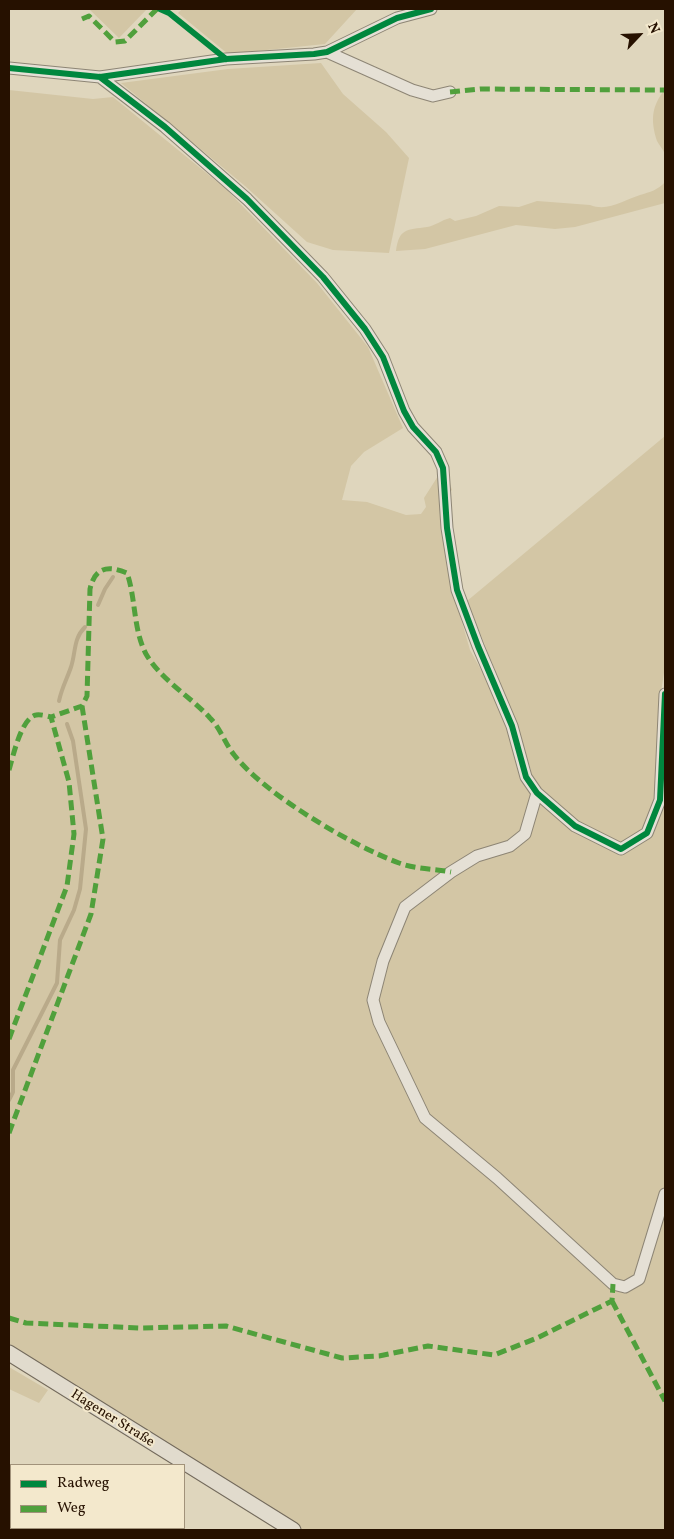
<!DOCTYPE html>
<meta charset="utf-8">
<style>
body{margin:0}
#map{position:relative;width:674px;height:1539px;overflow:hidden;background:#dfd6bd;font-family:Vollkorn,serif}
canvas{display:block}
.frame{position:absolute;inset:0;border:10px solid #261100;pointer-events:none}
.legend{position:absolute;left:10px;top:1464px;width:175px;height:65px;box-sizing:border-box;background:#f3e8cc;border:1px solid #a1927a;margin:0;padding:6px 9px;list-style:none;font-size:15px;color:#261100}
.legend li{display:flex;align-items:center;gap:10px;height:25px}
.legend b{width:25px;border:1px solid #a1927a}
.north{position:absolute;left:614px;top:10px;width:50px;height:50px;-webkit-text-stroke:4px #f3e8cc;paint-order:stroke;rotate:65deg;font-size:14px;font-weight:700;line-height:20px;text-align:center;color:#261100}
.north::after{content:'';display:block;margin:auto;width:18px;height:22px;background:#261100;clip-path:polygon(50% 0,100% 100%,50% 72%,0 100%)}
</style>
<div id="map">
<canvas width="674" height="1539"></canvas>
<div class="frame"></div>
<ul class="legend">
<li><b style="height:6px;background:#00873e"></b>Radweg</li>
<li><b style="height:6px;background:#50a03c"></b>Weg</li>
</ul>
<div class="north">N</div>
</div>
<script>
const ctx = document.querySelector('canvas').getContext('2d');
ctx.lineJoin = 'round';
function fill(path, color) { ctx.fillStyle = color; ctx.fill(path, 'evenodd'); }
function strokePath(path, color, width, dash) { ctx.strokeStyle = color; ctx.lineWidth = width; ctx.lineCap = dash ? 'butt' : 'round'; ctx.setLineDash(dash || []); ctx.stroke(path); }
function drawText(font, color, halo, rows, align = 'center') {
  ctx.font = font + ' Vollkorn,serif'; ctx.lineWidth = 4; ctx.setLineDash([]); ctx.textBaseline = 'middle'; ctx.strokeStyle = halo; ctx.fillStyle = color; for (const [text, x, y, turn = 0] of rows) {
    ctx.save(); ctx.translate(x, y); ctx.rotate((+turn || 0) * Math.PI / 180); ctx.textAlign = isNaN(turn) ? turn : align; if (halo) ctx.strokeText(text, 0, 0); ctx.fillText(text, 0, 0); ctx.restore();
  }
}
fill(new Path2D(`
 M89,9H147L119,38Z
 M182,9H357L325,44L228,54L178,13Z
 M321,63L343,94L386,132L409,158L389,253L333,250L307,242L245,186L121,83L228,69Z
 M665,89V154C663,149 659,145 657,141C650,119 652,106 665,89Z
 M9,90L93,99L113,97L226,189L317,283L368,347L403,428L364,452L351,466L342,500L367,502L406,515L421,514L426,507L424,498L438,476L449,481L452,490L441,503L449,577L470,650L490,686L528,773L531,770L506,697L467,601L665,436V666L660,699L656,798L648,834L661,800L665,727V1530H293L9,1353Z
 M665,182V203L575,227L555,229L516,225L425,249L396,251C399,228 407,230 427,227C434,226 442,220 450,218L455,221L476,216L499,206L519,207L537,201L590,205C608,212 624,200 640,195C650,192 658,190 665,182Z
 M9,1367L48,1390L39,1403L9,1389Z`), '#d3c6a5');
strokePath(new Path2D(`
 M98,605L105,589L113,577
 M59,701C62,687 67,679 71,667C76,652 73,639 85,627
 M9,1100L13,1092V1070L57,983L60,940L74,910L80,889L86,829L73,741L67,724`), '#b9aa8a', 4);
const minor = new Path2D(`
 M327,52L412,90L433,96L450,92
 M9,68L100,77L226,59L314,54L327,52L397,18L431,9
 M100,77L165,127L247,199L323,277L365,329L383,357L404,411L413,427L436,452L443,468L447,528L457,590L478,646L512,726L526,777L537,793L575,826L621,849L647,833L660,800L665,694
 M537,793L525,834L510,846L477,856L451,872L405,907L383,961L373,1000L379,1022L425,1118L497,1178L613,1284L625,1287L639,1279L665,1194
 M9,1520L11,1521
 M51,1528L65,1530`);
const major = new Path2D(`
 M9,1353L293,1530`);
strokePath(minor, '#8d8575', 13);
strokePath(major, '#736a5c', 17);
strokePath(minor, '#e5e0d5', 11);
strokePath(major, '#e1dbcd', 15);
strokePath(new Path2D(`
 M82,19L89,16L115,42L125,41L157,9
 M450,92L480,89L665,90
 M9,770C13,757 21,718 36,715C40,714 47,716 51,717
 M9,1039L67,886L74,834L69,782L51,717L82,706L87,696L90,589C95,567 108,565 127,573C136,599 133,629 146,654C161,680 190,696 210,718C221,729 225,744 235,756C266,795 351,845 399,863C415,869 435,869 451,872
 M9,1133L91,914L103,839L82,706
 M612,1301L665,1401
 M9,1318L26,1323L140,1328L226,1326L342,1358L379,1356L428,1346L494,1355L537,1338L612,1301L613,1284`), '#50a03c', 5, [10, 5]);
strokePath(new Path2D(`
 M160,9L169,13L226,59
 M9,68L100,77L226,59L314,54L327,52L397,18L431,9
 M100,77L165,127L247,199L323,277L365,329L383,357L404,411L413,427L436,452L443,468L447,528L457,590L478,646L512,726L526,777L537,793L575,826L621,849L647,833L660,800L665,694`), '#00873e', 6);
drawText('14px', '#261100', '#f3e8cc', [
 ["Hagener Straße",112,1419,32]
]);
</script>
